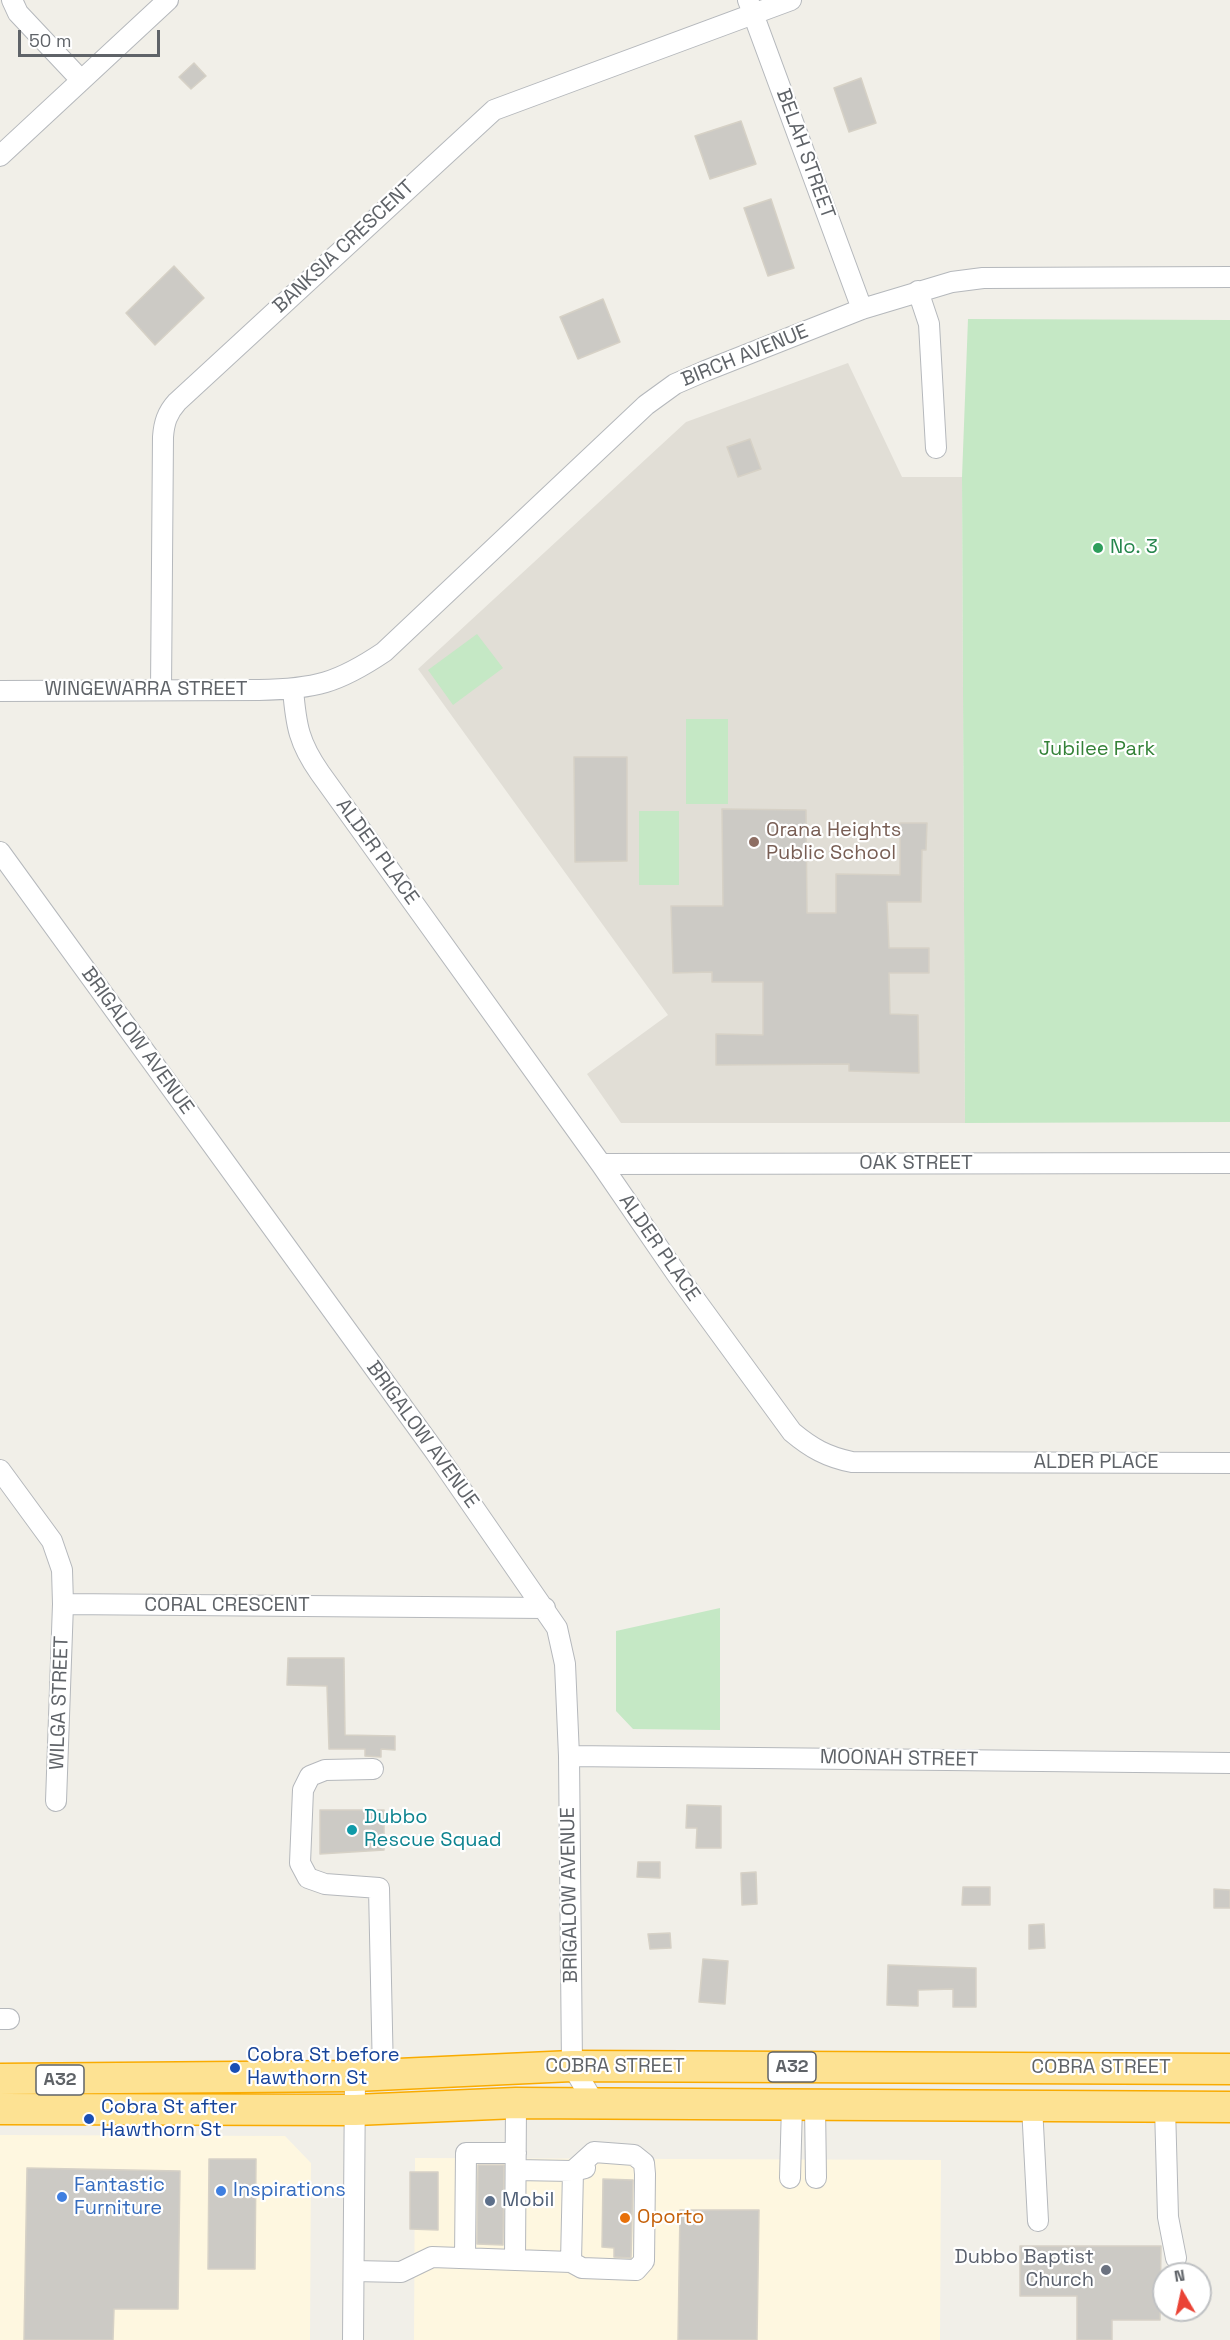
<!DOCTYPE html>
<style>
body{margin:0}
#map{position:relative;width:1230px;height:2340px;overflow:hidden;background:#f1efe8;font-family:"Space Grotesk",sans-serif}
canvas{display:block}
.north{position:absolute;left:1152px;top:2262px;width:60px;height:60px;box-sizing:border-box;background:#fff;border:2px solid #bfc1c3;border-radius:50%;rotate:351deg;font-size:16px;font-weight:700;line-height:24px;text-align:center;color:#5f6368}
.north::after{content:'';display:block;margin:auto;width:21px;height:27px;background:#ea4335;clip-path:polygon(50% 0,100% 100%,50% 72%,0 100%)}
.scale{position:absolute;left:18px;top:30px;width:142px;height:27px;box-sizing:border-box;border:3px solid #5f6368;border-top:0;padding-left:8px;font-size:18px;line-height:21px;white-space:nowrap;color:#5f6368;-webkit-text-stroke:4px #fff;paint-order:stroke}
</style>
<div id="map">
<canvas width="1230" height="2340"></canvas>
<div class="north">N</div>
<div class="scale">50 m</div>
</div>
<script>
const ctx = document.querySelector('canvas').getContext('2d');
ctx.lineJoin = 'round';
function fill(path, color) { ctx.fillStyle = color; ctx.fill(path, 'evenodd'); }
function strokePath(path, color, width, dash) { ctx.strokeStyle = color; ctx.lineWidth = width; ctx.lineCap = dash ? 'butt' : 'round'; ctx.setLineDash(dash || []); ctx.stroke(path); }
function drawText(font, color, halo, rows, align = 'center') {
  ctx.font = font + ' "Space Grotesk",sans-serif'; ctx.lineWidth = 4.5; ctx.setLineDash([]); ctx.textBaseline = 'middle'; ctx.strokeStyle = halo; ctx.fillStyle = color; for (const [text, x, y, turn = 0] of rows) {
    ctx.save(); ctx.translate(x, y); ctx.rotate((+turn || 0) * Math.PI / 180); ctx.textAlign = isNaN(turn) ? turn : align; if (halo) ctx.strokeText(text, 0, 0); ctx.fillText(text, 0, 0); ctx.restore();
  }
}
fill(new Path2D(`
 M0,2135L285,2136L311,2163L310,2340H0Z
 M415,2158L941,2160L940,2340H414Z`), '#fef7e0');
fill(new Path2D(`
 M848,363L902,477H962L965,1123H621L587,1074L668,1015L418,669L686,422Z`), '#e1ded6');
fill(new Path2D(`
 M968,319L1230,320V1122L965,1123L962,477Z
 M477,634L503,668L453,705L428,670Z
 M686,719H728V804H686Z
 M639,811H679V885H639Z
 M720,1608V1730L633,1729L616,1711V1631Z`), '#c5e8c5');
const building = new Path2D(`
 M194,63L206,76L191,89L179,77Z
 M861,78L876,123L849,132L834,88Z
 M741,121L756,164L710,179L695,136Z
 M771,199L794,268L768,276L744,208Z
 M174,266L204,298L155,345L126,313Z
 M603,299L620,342L578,359L560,317Z
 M750,439L761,469L738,477L727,447Z
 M574,757H627V861L575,862Z
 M722,809L806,810L807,913H836V874L900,875V823H927L926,850H922L921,902H887L889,948H929V973H889L890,1014L918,1015L919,1073L849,1071V1064L716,1065V1034L763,1035V982H712V972L673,973L671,906H723Z
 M288,1658H344L345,1735L395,1736V1750L381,1749V1757L365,1756V1749H329L327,1686L287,1685Z
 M687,1805L721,1806V1848H696L697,1828H686Z
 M320,1810H384V1850L320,1854Z
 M638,1862H660V1878L637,1877Z
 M756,1872L757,1904L742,1905L741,1873Z
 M963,1887H990V1905H962Z
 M1214,1889L1230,1890V1908H1214Z
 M1044,1924L1045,1948L1029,1949V1925Z
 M670,1933L671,1948L650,1949L648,1934Z
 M703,1959L728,1961L725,2004L699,2002Z
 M888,1965L976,1968V2007H953V1989L918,1990V2006L887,2005Z
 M209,2159H256L255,2269H208Z
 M478,2165H504L503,2245L477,2244Z
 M27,2168L180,2171L178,2309H114L113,2340H24Z
 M410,2172H438V2230L410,2229Z
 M603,2179L633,2180L631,2258L614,2257V2248L602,2247Z
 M680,2210H759L757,2340H678Z
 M1020,2246H1161L1160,2320H1112V2340H1077V2296H1020Z`);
fill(building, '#cccac5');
strokePath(building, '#d6d1c6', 1.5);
const minor = new Path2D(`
 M12,0L18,13L81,80
 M748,0L862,309
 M0,156L168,0
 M918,291L929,324L936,448
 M293,689C296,726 299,743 320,773L601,1164L678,1276L792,1432C811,1448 827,1457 852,1462L1230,1463
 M161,690L163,437C164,423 167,413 177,402L494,110L791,0
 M0,691L259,690C315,689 338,683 384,652L646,405L675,384L705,371L862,309L952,282L983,278L1230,277
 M0,852L436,1453L557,1628L565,1664L569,1756L572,2066L595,2104
 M601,1164L1230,1163
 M0,1470L52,1541L62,1570L63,1604L545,1608
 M569,1756L1230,1763
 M373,1769L325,1770L310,1776L303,1790L300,1863L308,1878L325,1884L379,1888L383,2075
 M56,1801L63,1604
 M0,2019H9
 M815,2105L816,2178
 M1032,2106L1038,2221
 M1165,2107L1168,2217L1176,2258
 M516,2170L573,2171L585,2168
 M790,2178L792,2105
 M465,2258L466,2153H516
 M515,2260L516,2103
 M354,2271L401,2272L432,2257L571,2262L582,2268L636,2270L644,2261L645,2174L644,2163L634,2155L594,2152L573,2171L571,2262
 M353,2340L355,2076`);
const highway = new Path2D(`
 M0,2079L355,2076L572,2066L1230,2069
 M0,2109L355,2110L516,2103L1230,2107`);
strokePath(minor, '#b5b8bc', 22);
strokePath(highway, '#f9ab00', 33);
strokePath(minor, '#fff', 20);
strokePath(highway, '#fde293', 30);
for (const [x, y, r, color] of [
 [1098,548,6,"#2e9e5b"],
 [754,842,6,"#8d6e63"],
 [352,1830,6,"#0f9aa8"],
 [235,2068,6,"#1a4fb4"],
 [89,2119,6,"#1a4fb4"],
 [221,2191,6,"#3f7fe0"],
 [62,2197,6,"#3f7fe0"],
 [490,2201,6,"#5c6f8a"],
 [625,2218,6,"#e8710a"],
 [1106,2270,6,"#6b7280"]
]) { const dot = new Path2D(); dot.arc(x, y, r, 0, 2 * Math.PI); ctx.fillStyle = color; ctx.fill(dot); strokePath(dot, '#fff', 2); }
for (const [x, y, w] of [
 [792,2067,48],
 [60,2080,48]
]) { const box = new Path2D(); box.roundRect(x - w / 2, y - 15, w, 30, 4.5); ctx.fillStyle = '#fff'; ctx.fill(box); strokePath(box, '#5f6368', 1.5); }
drawText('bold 18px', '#5f6368', null, [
 ["A32",792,2067],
 ["A32",60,2080]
]);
drawText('20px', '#5f6368', '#fff', [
 ["BELAH STREET",805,154,70],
 ["BANKSIA CRESCENT",344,247,-43],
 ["BIRCH AVENUE",745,356,-22],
 ["WINGEWARRA STREET",146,690],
 ["ALDER PLACE",377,852,54],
 ["BRIGALOW AVENUE",137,1041,54],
 ["OAK STREET",916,1164],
 ["ALDER PLACE",659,1248,55],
 ["BRIGALOW AVENUE",422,1435,54],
 ["ALDER PLACE",1096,1463],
 ["CORAL CRESCENT",227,1606],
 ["WILGA STREET",60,1703,-88],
 ["MOONAH STREET",899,1759,1],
 ["BRIGALOW AVENUE",570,1895,-91],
 ["COBRA STREET",615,2067],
 ["COBRA STREET",1101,2068]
]);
drawText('20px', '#27864d', '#fff', [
 ["No. 3",1110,548]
], 'left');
drawText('20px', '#348238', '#fff', [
 ["Jubilee Park",1097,750]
]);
drawText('20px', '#785e54', '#fff', [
 ["Orana Heights",766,831],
 ["Public School",766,854]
], 'left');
drawText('20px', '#0d838f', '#fff', [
 ["Dubbo",364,1818],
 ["Rescue Squad",364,1841]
], 'left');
drawText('20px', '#164399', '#fff', [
 ["Cobra St before",247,2056],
 ["Hawthorn St",247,2079],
 ["Cobra St after",101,2108],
 ["Hawthorn St",101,2131]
], 'left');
drawText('20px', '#366cbe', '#fff', [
 ["Fantastic",74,2186],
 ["Furniture",74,2209],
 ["Inspirations",233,2191]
], 'left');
drawText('20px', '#4e5e75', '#fff', [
 ["Mobil",502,2201]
], 'left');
drawText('20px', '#c56008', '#fff', [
 ["Oporto",637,2218]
], 'left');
drawText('20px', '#5b616d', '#fff', [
 ["Dubbo Baptist",1094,2258],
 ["Church",1094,2281]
], 'right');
</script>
